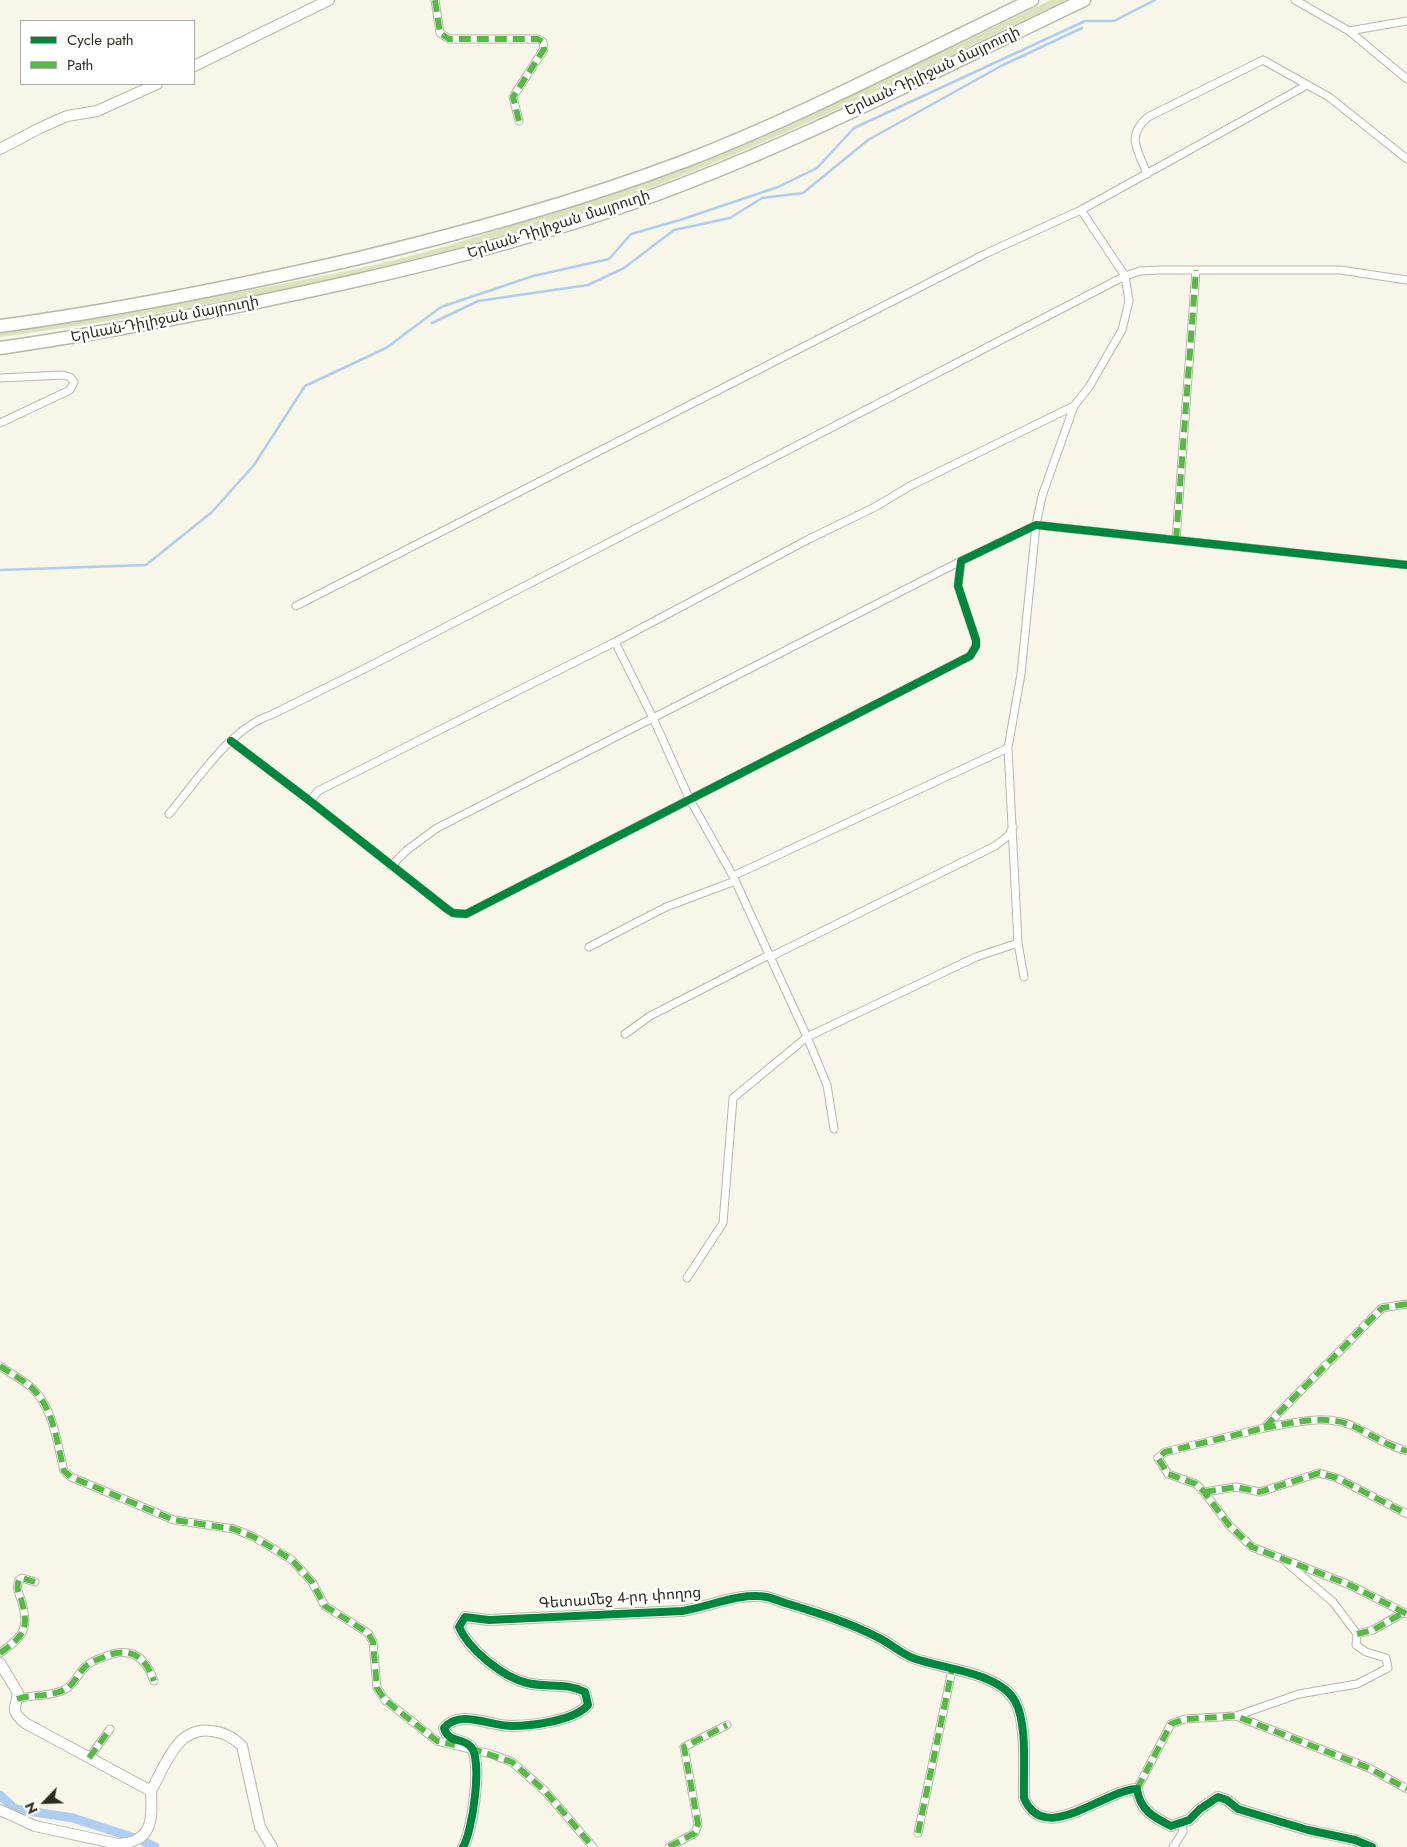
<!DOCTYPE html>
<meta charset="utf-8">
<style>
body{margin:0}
#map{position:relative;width:1407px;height:1847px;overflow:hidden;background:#f8f5e9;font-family:Jost,sans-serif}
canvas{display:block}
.legend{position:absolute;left:20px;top:20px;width:175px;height:65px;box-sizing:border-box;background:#fff;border:1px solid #acaba5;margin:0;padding:6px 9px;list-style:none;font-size:15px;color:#2f2c1e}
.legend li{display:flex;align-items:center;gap:10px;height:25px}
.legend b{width:25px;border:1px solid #acaba5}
.north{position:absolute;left:20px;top:1777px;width:50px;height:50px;-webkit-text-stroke:4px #fff;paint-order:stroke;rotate:246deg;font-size:14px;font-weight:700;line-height:20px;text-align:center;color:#2f2c1e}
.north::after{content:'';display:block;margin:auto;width:18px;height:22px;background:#2f2c1e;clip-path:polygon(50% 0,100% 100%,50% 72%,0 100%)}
</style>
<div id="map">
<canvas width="1407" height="1847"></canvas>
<ul class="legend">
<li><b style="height:6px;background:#00873e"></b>Cycle path</li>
<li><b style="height:6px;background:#58b947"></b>Path</li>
</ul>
<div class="north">N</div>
</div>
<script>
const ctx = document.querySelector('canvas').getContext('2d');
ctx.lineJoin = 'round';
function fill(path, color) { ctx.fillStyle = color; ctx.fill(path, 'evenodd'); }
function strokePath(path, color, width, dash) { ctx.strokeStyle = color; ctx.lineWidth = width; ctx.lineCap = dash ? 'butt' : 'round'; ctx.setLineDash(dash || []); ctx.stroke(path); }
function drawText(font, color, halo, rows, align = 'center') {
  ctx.font = font + ' Jost,"Noto Sans Armenian",sans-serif'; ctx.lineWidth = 5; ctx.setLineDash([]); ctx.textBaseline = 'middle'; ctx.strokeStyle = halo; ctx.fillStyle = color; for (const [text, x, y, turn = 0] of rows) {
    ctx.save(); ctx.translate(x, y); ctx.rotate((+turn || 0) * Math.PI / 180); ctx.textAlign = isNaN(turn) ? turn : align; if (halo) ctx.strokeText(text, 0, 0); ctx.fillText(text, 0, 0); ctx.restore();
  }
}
fill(new Path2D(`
 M1051,0H1066C919,71 771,145 617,200C417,270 209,308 0,337V331C125,310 251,293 374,265C444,249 513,225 581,203L896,73Z`), '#dbe3bc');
strokePath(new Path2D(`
 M432,323L478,301L588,285L624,268L674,230L730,218L762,198L803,193L868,140L1001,66L1082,28
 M0,570L146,565L212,512L254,465L305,386L386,348L441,307L533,276L609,259L631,234L680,220L778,187L817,168L854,128L1085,21H1114L1155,0`), '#afcdf0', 2.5);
strokePath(new Path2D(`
 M0,1795L15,1809L73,1818L141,1840L155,1847`), '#afcdf0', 9);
const street = new Path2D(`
 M435,0L440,33L449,39H538L543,42L544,49L513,97L519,121
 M1295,0L1349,31L1407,79
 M1349,31L1407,21
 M1147,174C1138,149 1125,137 1148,117L1263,60L1329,97L1407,159
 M0,378L63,375L70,377L74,382L70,390L0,423
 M1176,540L1196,270
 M296,606L987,253L1081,210L1307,85
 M615,642L653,718L689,798L733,876L807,1037L827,1085L834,1129
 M231,741L310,801L447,909L453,913L466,914L970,656L976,646V640L958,586L961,561L1036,525L1407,565
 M310,801L318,791L615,642L809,539L875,507L910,486L1074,406
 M169,814C197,781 230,728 271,715L368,667L1125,276L1140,271L1159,270H1340L1407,280
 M391,866L407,850L437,828L961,561
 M733,876L1008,748
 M589,947L666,907L735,881
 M770,957L995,846L1008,836L1013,827
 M1024,977L1018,943L1008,748L1021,674L1036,525L1042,496L1074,406L1089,387L1122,330L1129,301L1125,276L1081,210
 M625,1034L650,1016L769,955
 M687,1278L723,1223L733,1098L807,1037L976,957L1018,943
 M1407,1304L1382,1308L1264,1428L1165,1452L1158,1458L1168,1474L1196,1484L1204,1492L1229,1525L1252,1547L1350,1585L1407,1614
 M0,1366C10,1373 23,1380 32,1388C54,1409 57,1443 64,1471L71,1477L174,1520L234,1529L254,1537L292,1560L312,1582L325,1606L368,1633L373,1642L377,1688L385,1700L437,1741L491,1754L512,1762L545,1791L593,1847
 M1264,1428C1293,1423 1327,1413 1355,1427C1374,1436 1385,1445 1407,1451
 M1204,1492L1236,1487L1260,1492L1319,1473L1337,1478L1407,1514
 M1357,1634L1373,1630L1403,1613
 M0,1653C24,1636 30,1629 21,1599C18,1592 16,1587 19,1580L22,1578L35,1582
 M17,1699C33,1694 52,1697 66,1689C75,1683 79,1672 86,1666C91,1662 98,1659 104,1657C129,1646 145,1655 154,1681
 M1236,1716L1299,1694L1357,1684L1388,1668L1386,1658L1366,1652L1356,1645L1357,1634L1333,1602L1287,1563
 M89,1758L110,1729
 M1137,1789L1171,1724L1185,1719L1236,1716L1369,1768L1407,1789
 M918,1833L952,1670
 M669,1847L695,1833L698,1824L684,1747L727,1725
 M1173,1847L1183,1832L1182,1822`);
const secondary = new Path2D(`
 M194,66L329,0
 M0,149L40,128L67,116L97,111L157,84
 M0,1663L18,1693C16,1710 9,1709 25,1723L151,1791
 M151,1791C165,1766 177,1726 211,1731C224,1732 233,1737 242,1746L260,1827L272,1847
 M0,1810L35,1826L118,1844C154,1842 152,1818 151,1791
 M463,1847C472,1833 483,1761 471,1747C462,1737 449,1744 444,1728C460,1709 490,1726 511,1726C531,1726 574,1721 588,1705L585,1692C566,1682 547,1688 527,1683C503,1677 469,1650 459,1627L465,1617L489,1620L682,1611C709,1607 739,1592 767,1597C775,1599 784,1603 792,1605C821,1614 850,1623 877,1637C890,1643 900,1653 913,1658C942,1669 999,1672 1015,1701C1028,1724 1023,1772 1024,1798C1044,1847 1105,1789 1137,1789C1140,1810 1153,1817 1171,1826L1189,1820L1200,1809L1218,1797L1227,1800L1238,1809L1308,1830L1355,1840L1372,1847`);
const highway = new Path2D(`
 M0,326C120,310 237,286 355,259C466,232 577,202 685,161C804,115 917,55 1032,0
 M0,348C118,331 234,308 350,282C448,260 544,235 638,201C792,146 937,70 1084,0`);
strokePath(street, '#b9b6aa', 9);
strokePath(secondary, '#b9b6aa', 12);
strokePath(highway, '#b9b6aa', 15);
strokePath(street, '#fefefc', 7);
strokePath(secondary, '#fefefc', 10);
strokePath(highway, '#fefefc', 12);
strokePath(new Path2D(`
 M435,0L440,33L449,39H538L543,42L544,49L513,97L519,121
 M1176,540L1196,270
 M1407,1304L1382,1308L1264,1428L1165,1452L1158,1458L1168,1474L1196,1484L1204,1492L1229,1525L1252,1547L1350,1585L1407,1614
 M0,1366C10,1373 23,1380 32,1388C54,1409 57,1443 64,1471L71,1477L174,1520L234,1529L254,1537L292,1560L312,1582L325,1606L368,1633L373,1642L377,1688L385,1700L437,1741L455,1745
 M1264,1428C1293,1423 1327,1413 1355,1427C1374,1436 1385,1445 1407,1451
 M1204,1492L1236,1487L1260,1492L1319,1473L1337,1478L1407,1514
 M1357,1634L1373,1630L1403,1613
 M0,1653C24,1636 30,1629 21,1599C18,1592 16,1587 19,1580L22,1578L35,1582
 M17,1699C33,1694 52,1697 66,1689C75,1683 79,1672 86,1666C91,1662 98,1659 104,1657C129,1646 145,1655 154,1681
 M470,1748L512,1762L545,1791L593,1847
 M89,1758L110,1729
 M1137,1789L1171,1724L1185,1719L1236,1716L1369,1768L1407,1789
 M918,1833L952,1670
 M669,1847L695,1833L698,1824L684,1747L727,1725`), '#58b947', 6, [12, 6]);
strokePath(new Path2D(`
 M231,741L310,801L447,909L453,913L466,914L970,656L976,646V640L958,586L961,561L1036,525L1407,565
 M463,1847C472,1833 483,1761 471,1747C462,1737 449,1744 444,1728C460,1709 490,1726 511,1726C531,1726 574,1721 588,1705L585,1692C566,1682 547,1688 527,1683C503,1677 469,1650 459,1627L465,1617L489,1620L682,1611C709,1607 739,1592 767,1597C775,1599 784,1603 792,1605C821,1614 850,1623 877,1637C890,1643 900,1653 913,1658C942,1669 999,1672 1015,1701C1028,1724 1023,1772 1024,1798C1044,1847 1105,1789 1137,1789C1140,1810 1153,1817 1171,1826L1189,1820L1200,1809L1218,1797L1227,1800L1238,1809L1308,1830L1355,1840L1372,1847`), '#00873e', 8);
drawText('15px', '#2f2c1e', '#fff', [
 ["Երևան-Դիլիջան մայրուղի",933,72,-25],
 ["Երևան-Դիլիջան մայրուղի",559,225,-18],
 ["Երևան-Դիլիջան մայրուղի",165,320,-11],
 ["Գետամեջ 4-րդ փողոց",620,1599,-4]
]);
</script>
